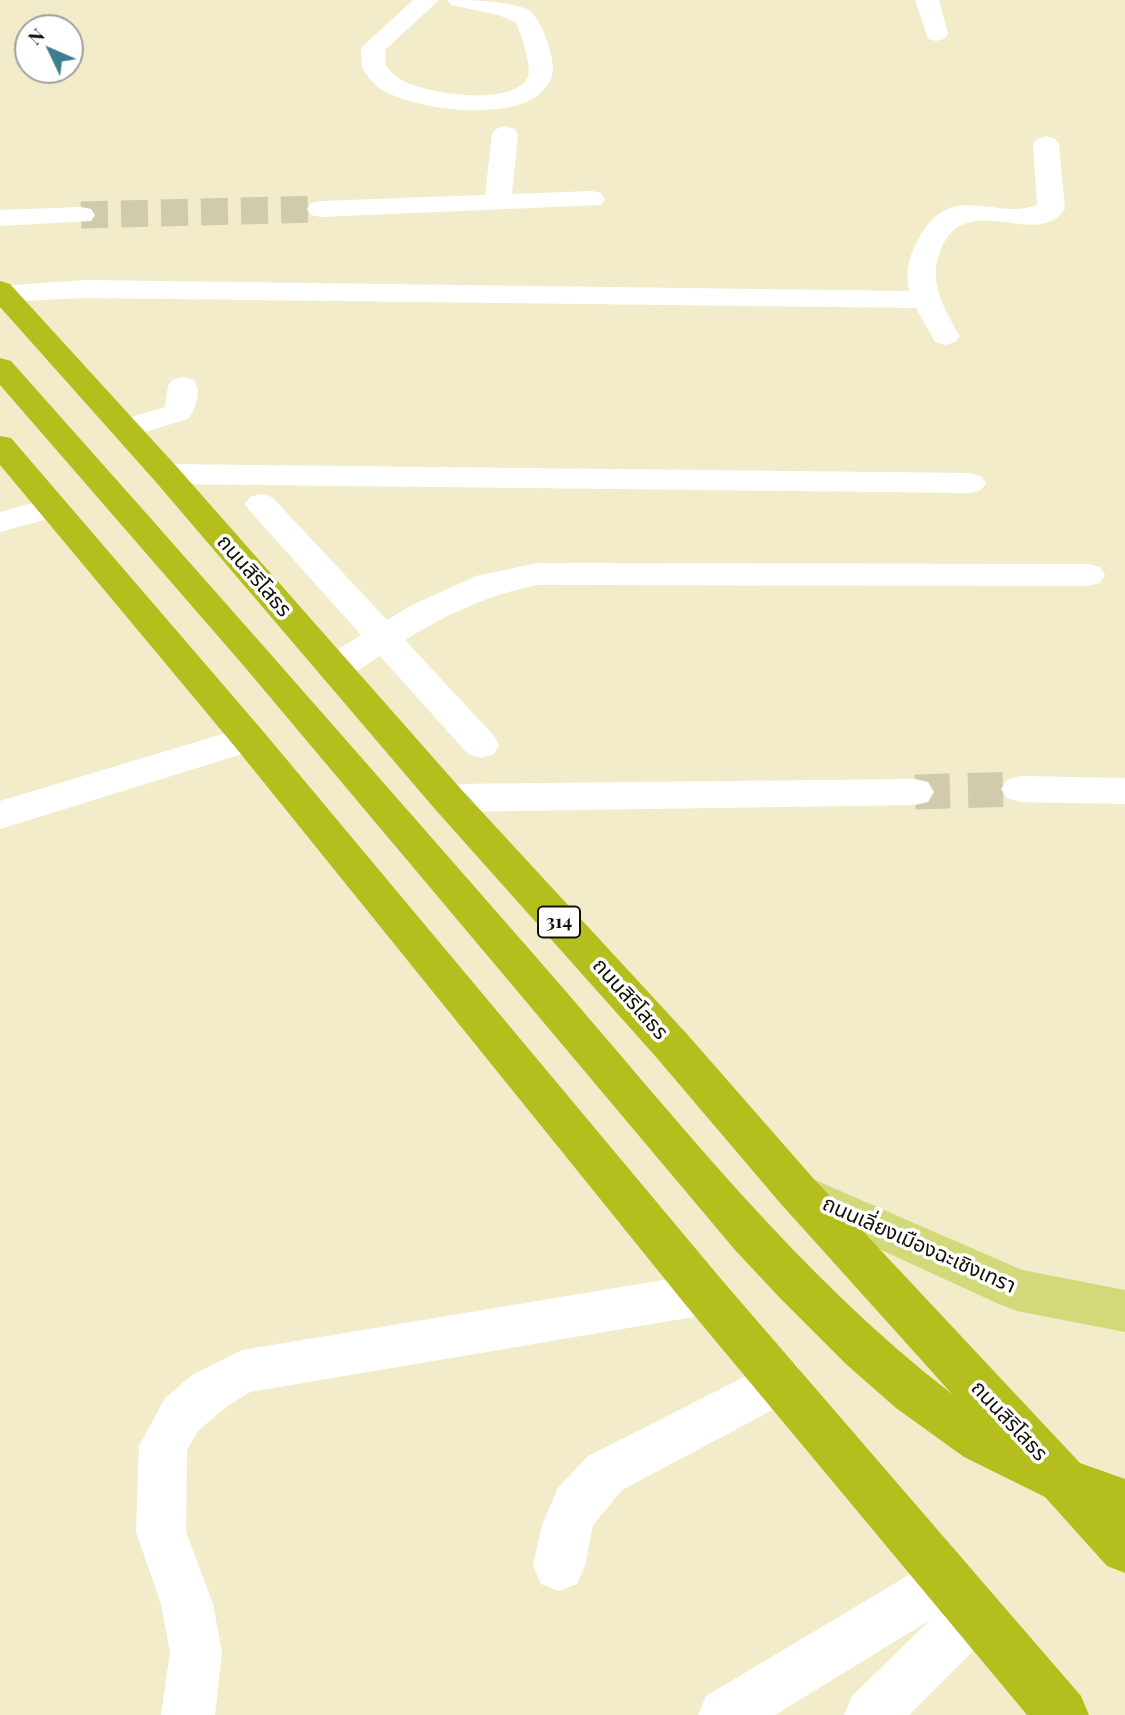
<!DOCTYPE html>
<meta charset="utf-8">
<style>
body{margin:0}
#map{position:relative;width:1125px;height:1715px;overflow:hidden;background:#f2eccb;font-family:"Playfair Display",serif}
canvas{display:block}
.north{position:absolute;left:14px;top:14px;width:70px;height:70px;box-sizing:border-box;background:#fff;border:2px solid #a1a09c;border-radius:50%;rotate:314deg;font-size:19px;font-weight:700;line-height:28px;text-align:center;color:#141207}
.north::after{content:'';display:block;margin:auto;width:24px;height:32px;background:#3b7e8e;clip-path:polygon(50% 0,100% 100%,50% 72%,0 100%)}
</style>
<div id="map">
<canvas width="1125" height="1715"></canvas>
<div class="north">N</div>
</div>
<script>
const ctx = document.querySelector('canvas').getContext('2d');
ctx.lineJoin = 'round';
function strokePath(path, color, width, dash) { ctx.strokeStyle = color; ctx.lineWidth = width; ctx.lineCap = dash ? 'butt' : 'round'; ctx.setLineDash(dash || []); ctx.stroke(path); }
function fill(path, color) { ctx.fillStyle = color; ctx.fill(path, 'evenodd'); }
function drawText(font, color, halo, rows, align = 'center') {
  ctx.font = font + ' "Playfair Display","Noto Sans Thai",serif'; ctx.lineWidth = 7; ctx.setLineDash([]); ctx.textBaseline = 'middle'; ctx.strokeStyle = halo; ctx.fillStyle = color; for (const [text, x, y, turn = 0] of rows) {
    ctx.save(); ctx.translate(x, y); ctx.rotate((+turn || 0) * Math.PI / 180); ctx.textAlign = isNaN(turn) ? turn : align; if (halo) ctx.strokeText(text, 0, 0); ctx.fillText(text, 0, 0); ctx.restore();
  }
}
strokePath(new Path2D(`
 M81,215L321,209`), '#d1cbae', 27, [27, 13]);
strokePath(new Path2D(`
 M915,792L1020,789`), '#d1cbae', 35, [35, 18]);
fill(new Path2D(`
 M413,0H439L385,50L386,66C391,72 396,77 403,81C427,93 512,108 528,77C532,67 521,33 516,23L499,15L451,5L447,0C474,0 502,0 527,9C541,16 557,61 552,76C550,84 542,92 536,97C501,120 419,110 384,91C375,86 367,76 362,68L361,48Z
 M915,0H939L948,34L944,39L936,41L928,39Z
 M505,126L514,129L518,134L512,194L592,191L601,193L605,199L601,205L321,217L311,215L307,209L311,203L321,201L485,195L492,134L496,129Z
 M1046,136L1055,139L1059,144L1065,209C1036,251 967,188 941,249C927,281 944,309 960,336L955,342L945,345L935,342L916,308L85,298L0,302V286L85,280L909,291C905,271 909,256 919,238C951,179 995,221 1037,205L1033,144L1037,139Z
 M81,207L91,209L95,215L91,221L0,226V210Z
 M183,377L194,380C202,392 196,408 188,419L125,438L114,436L110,429L114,422L165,407L168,386L172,380Z
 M166,464L970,473L981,476L986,483L981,490L970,493L166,484L155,481L150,474L155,467Z
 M261,494L272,497L387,620L412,605L476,576L538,563L1088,564L1100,567L1105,575L1100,583L1088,586L538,585C487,595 449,613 405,640L494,736L499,745L494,754L481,758L468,754L380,656C361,668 344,683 322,676L316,668L322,660L361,635L250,511L245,504L250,497Z
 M51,498L62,501L67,508L62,515L0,532V512Z
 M249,726L262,730L267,739L262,748L0,829V801Z
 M1020,776L1125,778V804L1020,802L1007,798L1001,789L1007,780Z
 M915,779L928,782L934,792L928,802L915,805L447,812L434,808L428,798L434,788L447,784Z
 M705,1273L721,1279L728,1294L721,1309L705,1315L250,1392L226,1407L199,1430L187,1450L186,1532L213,1604L222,1652L215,1715H161L170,1652L161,1604L136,1532L139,1446L165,1398L192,1375L242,1350Z
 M780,1359L797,1365L804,1381L797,1397L622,1490L593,1525L585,1566L577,1584L559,1591L541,1584L533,1566L542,1525L558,1488L588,1456Z
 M947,1556L965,1563L973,1581L969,1590L974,1588L992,1596L1000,1614L992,1632L909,1715H844L852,1696L930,1620L775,1715H698L706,1696L929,1563Z`), '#fff');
fill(new Path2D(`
 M799,1173L1022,1270L1125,1290V1332L1017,1311L1001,1305L783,1205L777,1192L783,1179Z`), '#d2d978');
fill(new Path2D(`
 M0,281L10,284L177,467L460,788L686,1033L813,1178L1080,1463L1125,1479V1573L1107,1566L1045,1497L964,1457L896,1408L847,1365L779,1297L735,1250L243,665L0,385V358L11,361C192,564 371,768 550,973C677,1119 798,1275 952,1394L781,1204L656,1057L434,808L155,481L0,307Z
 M0,436L11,438L262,730L721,1279L1081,1696L1089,1715H1027L689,1309L236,748L0,465Z`), '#b4bf1e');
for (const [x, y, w] of [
 [559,922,42]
]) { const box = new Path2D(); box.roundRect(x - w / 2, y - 15.5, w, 31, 5); ctx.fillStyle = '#fff'; ctx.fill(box); strokePath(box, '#141207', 2); }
drawText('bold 19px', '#141207', null, [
 ["314",559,922]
]);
drawText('21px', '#141207', '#fff', [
 ["ถนนสิริโสธร",254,576,49],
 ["ถนนสิริโสธร",630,999,48],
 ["ถนนเลี่ยงเมืองฉะเชิงเทรา",919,1245,24],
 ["ถนนสิริโสธร",1009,1421,47]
]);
</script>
